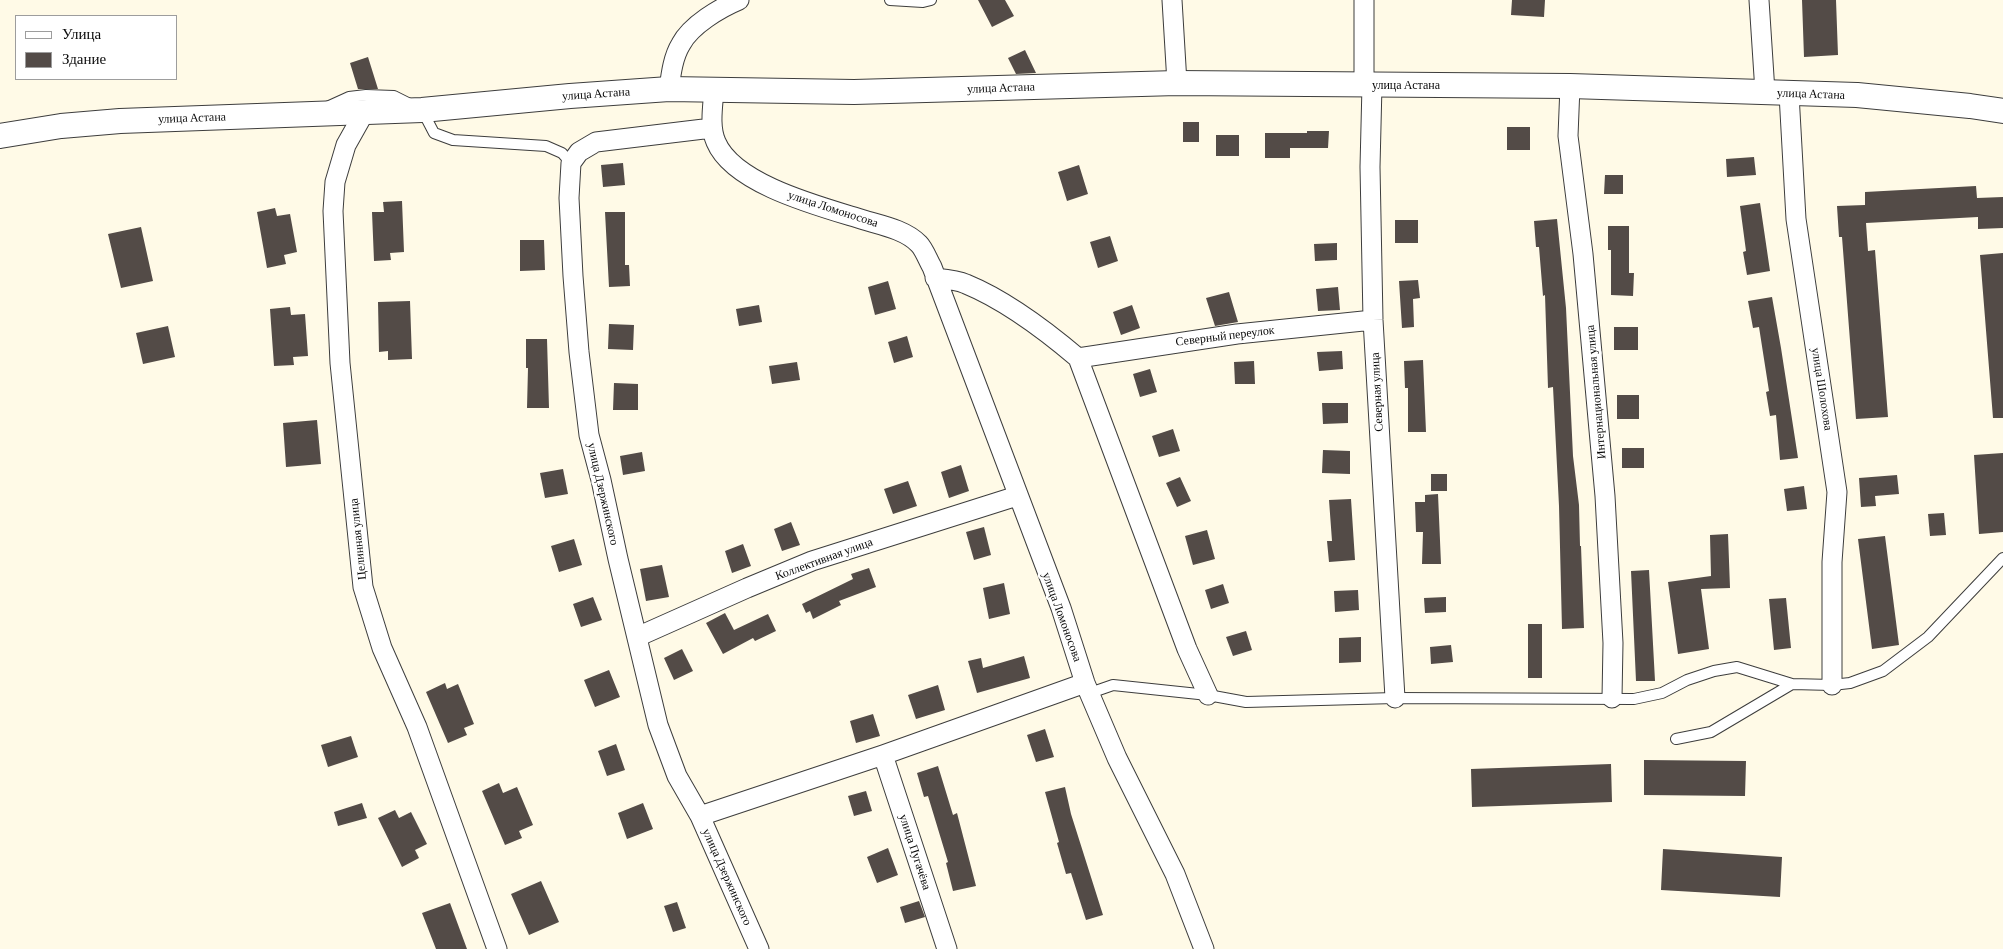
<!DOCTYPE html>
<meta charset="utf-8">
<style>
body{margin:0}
#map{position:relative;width:2003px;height:949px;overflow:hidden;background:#fffae7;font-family:"Crimson Pro",serif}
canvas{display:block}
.legend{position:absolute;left:15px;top:15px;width:162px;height:65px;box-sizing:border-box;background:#fff;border:1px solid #9d9d9d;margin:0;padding:6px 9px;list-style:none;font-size:15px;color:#0a0a0a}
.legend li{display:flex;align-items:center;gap:10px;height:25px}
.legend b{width:25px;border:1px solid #9d9d9d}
</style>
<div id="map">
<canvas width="2003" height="949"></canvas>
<ul class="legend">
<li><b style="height:6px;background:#fff"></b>Улица</li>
<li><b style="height:14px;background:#534b47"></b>Здание</li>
</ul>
</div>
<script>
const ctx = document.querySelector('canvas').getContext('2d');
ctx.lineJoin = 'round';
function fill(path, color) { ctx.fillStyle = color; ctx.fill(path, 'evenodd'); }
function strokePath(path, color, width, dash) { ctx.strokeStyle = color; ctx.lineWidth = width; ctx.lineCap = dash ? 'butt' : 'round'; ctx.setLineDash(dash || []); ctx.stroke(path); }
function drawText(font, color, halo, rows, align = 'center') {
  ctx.font = font + ' "Crimson Pro",serif'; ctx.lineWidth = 5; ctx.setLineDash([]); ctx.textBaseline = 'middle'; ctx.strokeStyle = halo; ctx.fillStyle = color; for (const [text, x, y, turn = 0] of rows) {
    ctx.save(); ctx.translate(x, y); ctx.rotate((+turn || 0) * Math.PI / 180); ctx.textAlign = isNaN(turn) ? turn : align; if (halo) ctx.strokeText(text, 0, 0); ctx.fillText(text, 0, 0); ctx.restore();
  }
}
fill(new Path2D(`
 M978,0H1005L1014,16L992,27Z
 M1512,0H1545L1544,17L1511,15Z
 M1802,0H1836L1838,55L1804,57Z
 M1025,50L1036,73L1016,74L1008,58Z
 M368,57L378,89H358L350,63Z
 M1183,122H1199V142H1183Z
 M1507,127H1530V150H1507Z
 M1307,131H1329L1328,148H1290V158H1265V133H1307Z
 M1216,135H1239V156H1216Z
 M1754,157L1756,175L1727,177L1726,159Z
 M623,163L625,185L603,187L601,165Z
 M1079,165L1088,194L1067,201L1058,172Z
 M1605,175H1623V194H1604Z
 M1976,186L1977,198L2003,197V228L1978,229V217L1866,223L1868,251L1875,250L1888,417L1856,419L1842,237H1839L1837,206L1865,205V192Z
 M402,201L404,252L390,253L391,260L374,261L372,212H384L383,202Z
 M1760,203L1770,271L1747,275L1743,252L1746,251L1740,206Z
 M275,208L277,216L290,214L297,252L284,255L286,264L267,268L257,212Z
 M605,212H625V265H629L630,286L609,287Z
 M1557,219L1566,308L1573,456L1579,505L1580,546H1581L1584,628L1562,629L1559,506L1553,387L1548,388L1545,295L1543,296L1539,247H1536L1534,221Z
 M1395,220H1418V243H1395Z
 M1608,226H1629V273H1634L1633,296L1611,295V250H1608Z
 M141,227L153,281L121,288L108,234Z
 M1110,236L1118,261L1098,268L1090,242Z
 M520,240H544L545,270L520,271Z
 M1337,243V260L1315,261L1314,244Z
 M2003,253V418H1993L1980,255Z
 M1418,280L1420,298L1413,299L1414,327L1402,328L1399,281Z
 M888,281L896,309L875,315L868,287Z
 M1338,287L1340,310L1318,311L1316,289Z
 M1229,292L1238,322L1215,326L1206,298Z
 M1772,297L1781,348L1798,458L1780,460L1776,415L1770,416L1766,392L1769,391L1759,327L1753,328L1748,301Z
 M410,301L412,359L388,360V351L379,352L378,302Z
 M759,305L762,322L739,326L736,309Z
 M1132,305L1140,328L1121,335L1113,312Z
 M290,307L291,315L305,314L308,356L293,357L294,365L274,366L270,309Z
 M609,324L634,325L633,350L608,349Z
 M168,326L175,357L143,364L136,333Z
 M1614,327H1638V350H1614Z
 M907,336L913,357L894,363L888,342Z
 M526,339H547L549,408H527L528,368H526Z
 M1342,351L1343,369L1319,371L1317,352Z
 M1423,360L1426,432H1408V388H1405L1404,361Z
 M1254,361L1255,384H1235L1234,362Z
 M797,362L800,380L772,384L769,366Z
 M1150,369L1157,392L1140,397L1133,374Z
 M614,383L638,384V410H613Z
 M1617,395H1639V419H1617Z
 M1322,403H1348V423L1323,424Z
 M317,420L321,464L286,467L283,423Z
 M1173,429L1180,451L1159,457L1152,436Z
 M1622,448H1644V468H1622Z
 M1323,450L1350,451V474L1322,473Z
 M642,452L645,471L623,475L620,456Z
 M2003,453V532L1979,534L1974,455Z
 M961,465L969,491L949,498L941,472Z
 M563,469L568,494L545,498L540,473Z
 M1431,474H1447V491H1431Z
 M1897,475L1899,494L1875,496L1876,506L1861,507L1859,478Z
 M1180,477L1191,501L1177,507L1166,483Z
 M908,481L917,506L893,514L884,489Z
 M1804,486L1807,509L1787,511L1784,489Z
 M1438,494L1441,564H1422L1423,532H1416L1415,502H1425V495Z
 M1351,499L1355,560L1329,562L1327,541H1332L1329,500Z
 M1944,513L1946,535L1930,536L1928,514Z
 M791,522L800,545L782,551L774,529Z
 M984,527L991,555L974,560L966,532Z
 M1207,530L1215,559L1193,565L1185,536Z
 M1728,534L1730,588L1701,589L1709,649L1678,654L1668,582L1711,576L1710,535Z
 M1885,536L1899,645L1872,649L1858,539Z
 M574,539L582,565L559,572L551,546Z
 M743,544L751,566L732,573L725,551Z
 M662,565L669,597L646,601L640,569Z
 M869,568L876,587L839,601L841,605L813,619L810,611L806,613L802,604L853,579L851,574Z
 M1649,570L1655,681H1636L1631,571Z
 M1004,583L1010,614L989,619L983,588Z
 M1223,584L1229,603L1211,609L1205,590Z
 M1358,590L1359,610L1335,612L1334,591Z
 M593,597L602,620L581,627L573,604Z
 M1446,597V612L1425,613L1424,598Z
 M1786,598L1791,648L1774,650L1769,599Z
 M725,613L734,630L768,614L776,631L755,641L753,638L723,654L706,623Z
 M1528,624H1542V678H1528Z
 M1246,631L1252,650L1233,656L1226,637Z
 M1361,637V662L1339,663V638Z
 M1451,645L1453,662L1431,664L1430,647Z
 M682,649L693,671L674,680L664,658Z
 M1024,656L1030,678L977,693L968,661L981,658L983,668Z
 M609,670L620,697L595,707L584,680Z
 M445,683L447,689L458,684L474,724L464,728L467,735L448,743L426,692Z
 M938,685L945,710L916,719L908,695Z
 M873,714L880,736L856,743L850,721Z
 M1045,729L1054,757L1036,762L1027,735Z
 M351,736L358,757L328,767L321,745Z
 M616,744L625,770L607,776L598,751Z
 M1644,760L1746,761L1745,796L1644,795Z
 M1611,764L1612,802L1472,807L1471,769Z
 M938,766L953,815L957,813L976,886L953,891L946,863L948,862L928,796L924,797L917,773Z
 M499,783L503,793L517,787L533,825L519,831L522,838L505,845L482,791Z
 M1065,787L1071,814L1103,915L1086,920L1071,873L1066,874L1057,843L1059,842L1045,792Z
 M866,791L872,811L854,816L848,796Z
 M362,803L367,818L338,826L334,812Z
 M643,803L653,829L627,839L618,813Z
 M395,810L399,818L411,812L427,844L415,850L419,858L402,867L378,818Z
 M888,848L898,875L877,883L867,857Z
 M1663,849L1782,857L1780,897L1661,890Z
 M541,881L559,922L529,935L511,894Z
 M919,901L925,917L905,923L900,907Z
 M677,902L686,928L673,932L664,906Z
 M450,903L467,949H436L422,913Z`), '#534b47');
const service = new Path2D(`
 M890,0L923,2L931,0
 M327,107L349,97L366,95L394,96L422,110L434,133L453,140L546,146L562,153L571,163
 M1090,693L1113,685L1208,695L1246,702L1395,698L1634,699L1662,693L1687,680L1714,671L1737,667L1792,684L1832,685L1850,683L1883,671L1928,637L2003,558
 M1676,739L1711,732L1792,684`);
const minor = new Path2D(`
 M1172,0L1177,83
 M1364,0V85
 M1759,0L1765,92
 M1372,85L1370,167L1373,320L1395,698
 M1570,86L1568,136L1583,254L1605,496L1613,643L1612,698
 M669,89C671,74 673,57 681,44C691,25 720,8 739,0
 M714,89C713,106 709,126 716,142C734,185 822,207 864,220C881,225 906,230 919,244C924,249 928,260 932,267L1061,608L1085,683L1117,758L1175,874L1204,949
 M1789,94L1796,219L1837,492L1832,562V685
 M364,113L346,145L335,182L333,211L340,363L363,587L382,648L417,727L497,949
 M712,128L596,142L579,152L571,163L569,198L573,276L579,352L589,435L601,480L618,559L658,725L677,776L700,816L759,949
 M935,278C945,279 957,280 966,284C1005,300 1045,330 1078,358L1187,649L1208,695
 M1078,358L1237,334L1373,320
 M637,637L747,588L812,561L1017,496
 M883,755L947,949
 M700,816L883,755L1085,683`);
const tertiary = new Path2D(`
 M0,136L61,126L120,121L422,110L570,96L669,89L854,92L1177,83L1570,86L1857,95L1970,106L2003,111`);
strokePath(service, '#3d3d3d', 12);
strokePath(minor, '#3d3d3d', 21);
strokePath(tertiary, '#3d3d3d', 26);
strokePath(service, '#fff', 10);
strokePath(minor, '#fff', 19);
strokePath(tertiary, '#fff', 24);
drawText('12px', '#0a0a0a', '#fff', [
 ["улица Астана",1406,85],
 ["улица Астана",1001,88,-2],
 ["улица Астана",596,94,-4],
 ["улица Астана",1811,94,2],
 ["улица Астана",192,118,-2],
 ["улица Ломоносова",833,209,18],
 ["Северный переулок",1225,336,-7],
 ["улица Шолохова",1822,389,81],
 ["Северная улица",1377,392,-93],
 ["Интернациональная улица",1596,392,-95],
 ["улица Дзержинского",603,494,77],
 ["Целинная улица",358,539,-96],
 ["Коллективная улица",824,559,-20],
 ["улица Ломоносова",1062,617,70],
 ["улица Пугачёва",915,852,72],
 ["улица Дзержинского",727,877,66]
]);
</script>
